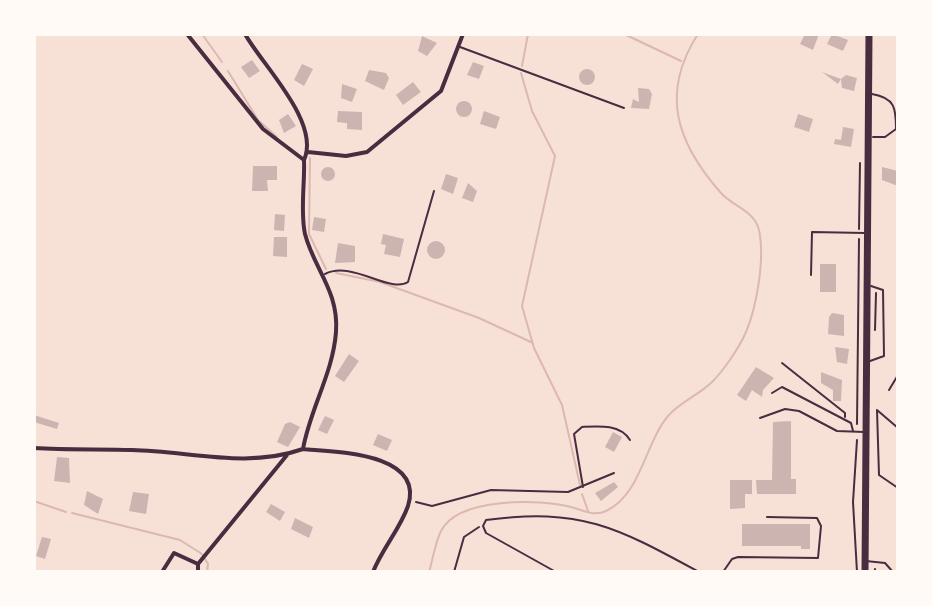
<!DOCTYPE html>
<style>
body{margin:0}
#map{position:relative;width:932px;height:606px;overflow:hidden;background:#f7e1d7;font-family:"Playfair Display",serif}
canvas{display:block}
.frame{position:absolute;inset:0;border:36px solid #fffaf5;pointer-events:none}
</style>
<div id="map">
<canvas width="932" height="606"></canvas>
<div class="frame"></div>
</div>
<script>
const ctx = document.querySelector('canvas').getContext('2d');
ctx.lineJoin = 'round';
function strokePath(path, color, width, dash) { ctx.strokeStyle = color; ctx.lineWidth = width; ctx.lineCap = dash ? 'butt' : 'round'; ctx.setLineDash(dash || []); ctx.stroke(path); }
function fill(path, color) { ctx.fillStyle = color; ctx.fill(path, 'evenodd'); }
strokePath(new Path2D(`
 M202,34L222,62
 M624,34L681,61
 M522,66L528,34
 M228,71L258,120L277,137
 M521,73L532,111L555,156L522,306L534,348L562,405L580,485
 M310,158L309,234L326,269
 M336,273L380,282L479,318L533,343
 M582,494L588,511
 M34,501L66,512
 M72,513L180,540L202,554L208,564L207,572
 M429,572C433,559 435,543 441,531C458,497 540,499 571,507C583,510 594,517 606,511C641,495 645,443 668,416C680,402 699,395 712,382C724,370 739,348 746,332C757,306 765,258 759,230C754,210 732,206 721,193C676,142 660,93 698,34`), '#dcb8b0', 2);
fill(new Path2D(`
 M805,34H819L813,50L800,44Z
 M832,34L848,40L843,51L827,44Z
 M422,36L437,43L427,56L418,51Z
 M252,60L260,71L249,78L241,67Z
 M473,62L484,66L479,79L467,75Z
 M302,64L313,69L304,86L294,80Z
 M579 77a8 8 0 1 1 16 0a8 8 0 1 1-16 0Z
 M369,70L386,73L389,78L384,90L365,81Z
 M822,72L841,79L846,75L857,78L854,91L842,88L841,79L838,84Z
 M413,82L421,92L403,105L396,95Z
 M342,84L357,89L352,102L341,98Z
 M638,88L649,89L652,94L649,109L631,108L633,99L639,102Z
 M456 109a8 8 0 1 1 16 0a8 8 0 1 1-16 0Z
 M338,111L362,112V130L347,129V123L337,122Z
 M484,111L500,117L496,129L480,124Z
 M288,114L296,126L284,133L279,120Z
 M798,114L813,119L809,132L794,127Z
 M843,127L854,129L851,147L834,144L835,139L841,140Z
 M253,166H277V180H267L268,191H252Z
 M321 174a7 7 0 1 1 14 0a7 7 0 1 1-14 0Z
 M882,167L898,171V186L882,180Z
 M446,174L458,178L453,194L441,189Z
 M468,183L477,191L473,202L462,198Z
 M275,214L285,215L284,231L274,230Z
 M314,217L326,219L324,232L312,230Z
 M383,234L404,239L400,257L384,254L386,245L381,244Z
 M274,237H287V257L273,256Z
 M427 250a9 9 0 1 1 18 0a9 9 0 1 1-18 0Z
 M338,243L355,246V262L335,263Z
 M820,264H836V292H820Z
 M832,313L844,315V336L828,334L829,317Z
 M835,347L849,349L847,364L837,362Z
 M349,354L359,361L344,382L335,376Z
 M756,367L774,378L763,390L762,397L752,390L746,401L737,395Z
 M821,372L842,380L841,401H833V390L821,383Z
 M34,415L59,423L57,429L34,422Z
 M325,416L334,420L327,434L318,430Z
 M791,421V479H796V494H757L756,480H772L773,422Z
 M290,422L300,427L288,447L277,442L285,424Z
 M613,432L622,437L614,452L605,447Z
 M378,434L392,440L387,451L373,445Z
 M57,457L69,458L70,483L54,481Z
 M730,480H752V494H745V508L730,509Z
 M614,482L618,487L601,501L595,493Z
 M87,491L103,499L98,514L84,505Z
 M133,492L149,494L146,514L129,511Z
 M271,504L285,512L280,521L266,512Z
 M295,518L313,527L309,538L291,529Z
 M742,524H810V549H801V546H742Z
 M42,537L51,539L45,559L36,556Z`), '#ccb4b1');
strokePath(new Path2D(`
 M859,229L860,163
 M875,330L876,293
 M889,390L898,375
 M857,424L859,239
 M898,428L877,410L879,475L898,488
 M454,572L464,537L479,527
 M857,572L853,502L857,440
 M875,572V569`), '#4a2c40', 2);
strokePath(new Path2D(`
 M460,47L624,108
 M872,94C895,98 896,108 896,129L885,137H873
 M325,274C352,260 390,294 408,282L434,191
 M811,275L812,232L865,233
 M870,361L884,356L883,290L871,286
 M782,363L845,413V417
 M772,393L782,387L851,423L853,431
 M760,418L785,409L799,411L837,431L864,432
 M583,487L574,434L582,427C599,426 620,424 630,440
 M416,502L432,506L491,490L568,492L614,473
 M866,561L885,563L893,572
 M556,572L486,533L483,526L486,520C581,507 618,528 699,572
 M723,572L732,559L738,557L818,558L821,526L817,518L767,517`), '#4a2c40', 2);
strokePath(new Path2D(`
 M187,34L263,129L304,160
 M245,34C262,65 321,122 304,160C305,183 300,211 305,234C314,269 339,291 336,332C333,373 310,409 303,449C334,452 425,452 408,506C400,529 382,549 373,572
 M308,152L346,156L367,152L441,91L463,34
 M34,448C67,450 100,449 132,450C190,451 246,469 303,449
 M198,564L287,455
 M162,572L174,553L198,564V572`), '#4a2c40', 4);
strokePath(new Path2D(`
 M865,572L869,34`), '#4a2c40', 7);
</script>
